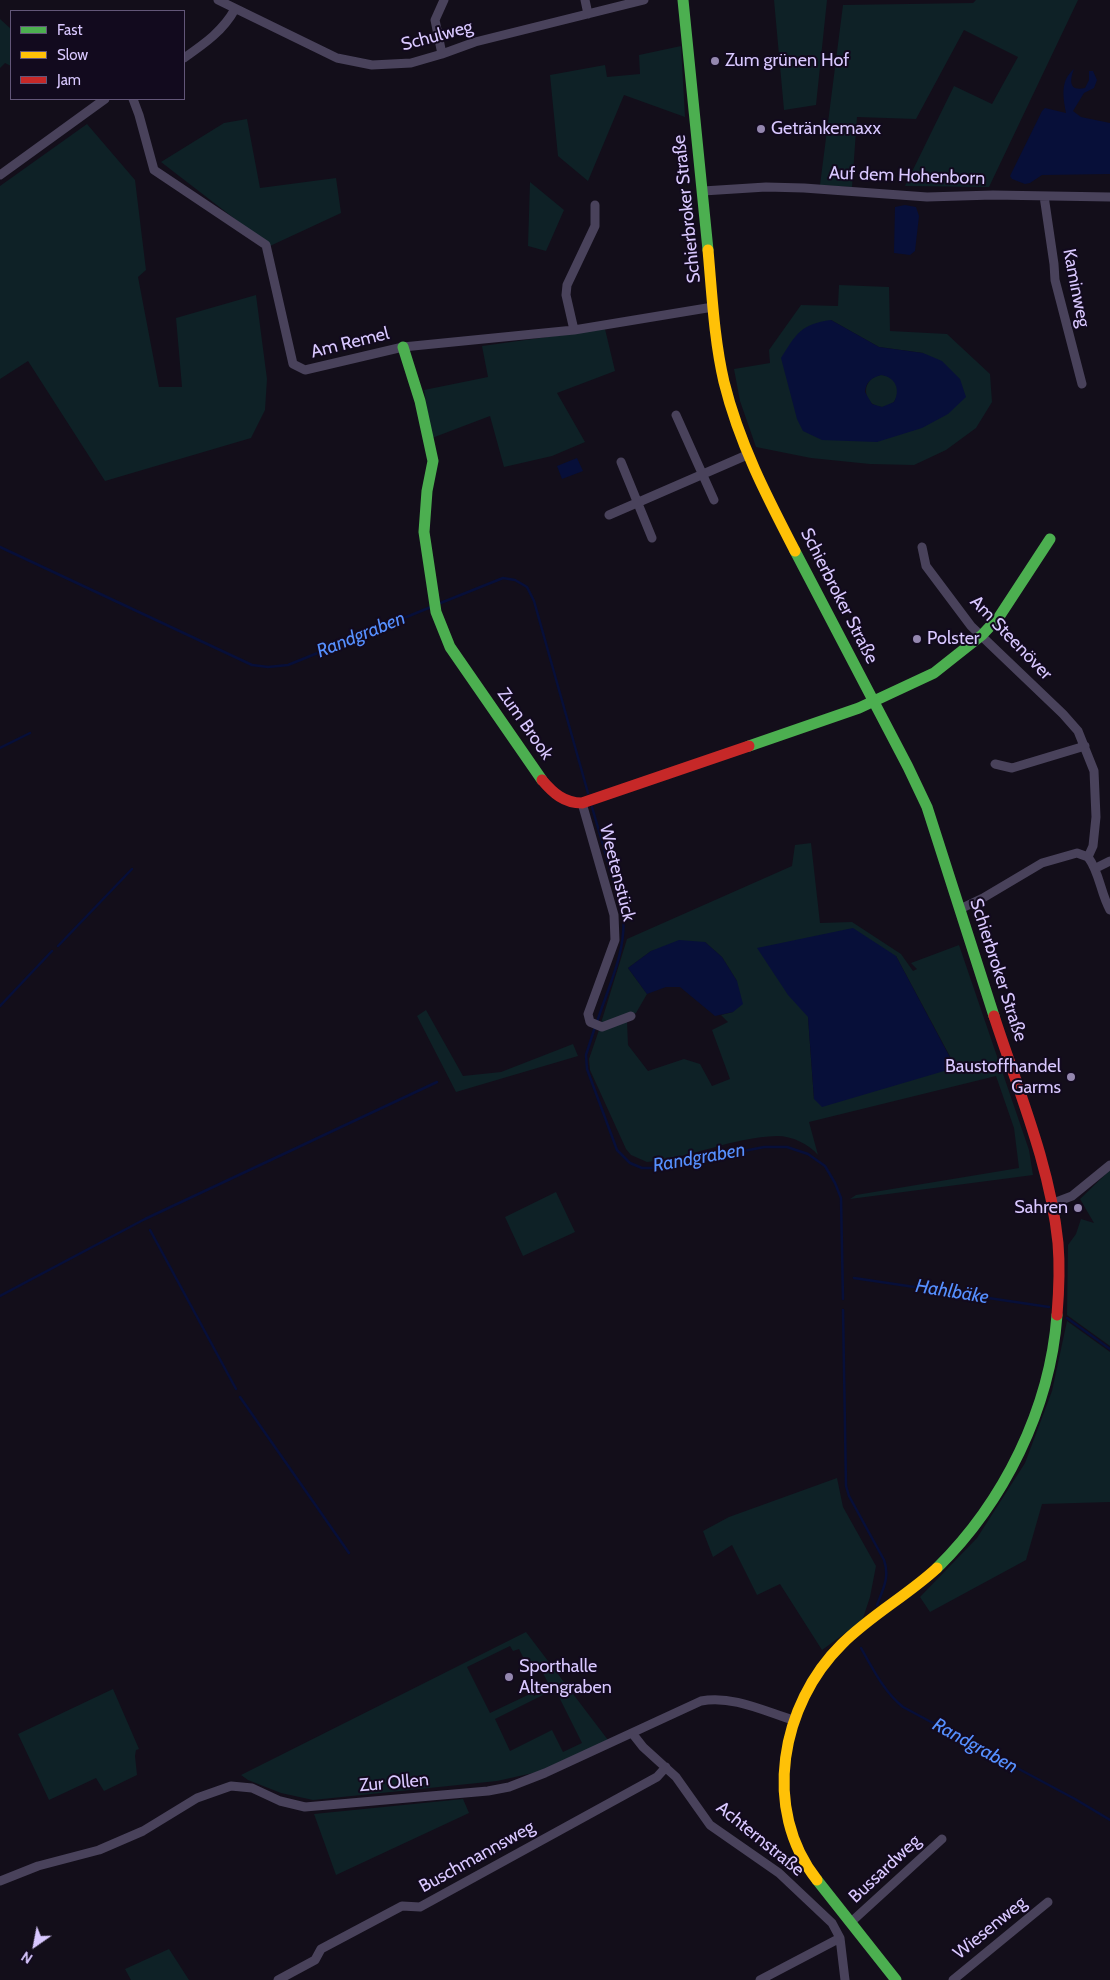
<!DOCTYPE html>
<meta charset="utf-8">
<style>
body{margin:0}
#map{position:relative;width:1110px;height:1980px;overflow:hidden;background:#130e1a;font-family:Cabin,sans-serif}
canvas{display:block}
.legend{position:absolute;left:10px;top:10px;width:175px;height:90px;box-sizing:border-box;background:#120a1e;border:1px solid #625678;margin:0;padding:6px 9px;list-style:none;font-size:15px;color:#d9c8ff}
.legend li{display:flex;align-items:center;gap:10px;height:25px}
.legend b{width:25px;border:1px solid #625678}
.north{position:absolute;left:10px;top:1920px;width:50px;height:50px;-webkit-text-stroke:4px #120a1e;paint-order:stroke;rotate:213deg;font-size:14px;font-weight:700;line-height:20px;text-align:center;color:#d9c8ff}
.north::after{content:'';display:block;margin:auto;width:18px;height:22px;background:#d9c8ff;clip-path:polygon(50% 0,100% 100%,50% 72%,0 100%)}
</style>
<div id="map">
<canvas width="1110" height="1980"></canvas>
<ul class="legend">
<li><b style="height:6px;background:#4caf50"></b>Fast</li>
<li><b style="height:6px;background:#ffc107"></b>Slow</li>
<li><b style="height:6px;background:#c62828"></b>Jam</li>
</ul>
<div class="north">N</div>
</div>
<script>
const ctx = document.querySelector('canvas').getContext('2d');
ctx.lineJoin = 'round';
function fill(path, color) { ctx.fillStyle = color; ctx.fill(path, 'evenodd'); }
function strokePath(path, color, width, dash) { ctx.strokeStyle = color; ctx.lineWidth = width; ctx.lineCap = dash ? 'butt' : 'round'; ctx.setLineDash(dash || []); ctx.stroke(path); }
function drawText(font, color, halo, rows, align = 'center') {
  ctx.font = font + ' Cabin,sans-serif'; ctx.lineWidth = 4; ctx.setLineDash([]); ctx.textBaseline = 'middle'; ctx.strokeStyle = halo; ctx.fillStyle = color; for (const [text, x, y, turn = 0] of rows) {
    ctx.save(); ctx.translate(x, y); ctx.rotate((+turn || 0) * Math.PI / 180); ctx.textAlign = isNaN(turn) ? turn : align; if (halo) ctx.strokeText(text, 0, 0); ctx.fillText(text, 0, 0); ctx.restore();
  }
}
fill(new Path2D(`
 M774,0H827L816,105L784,110Z
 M976,0H1078L989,187L905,186L954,86L992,104L1018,57L964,30L916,119L857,117L852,187L820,185L843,5L973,3Z
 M0,19L11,29V66L5,63L0,68Z
 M681,46L685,117L624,95L588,181L558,156L550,75L605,65L607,77L640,74L639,55Z
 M247,119L260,188L336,178L341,213L270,246L161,162L224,123Z
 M87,124L135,180L146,270L138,277L159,387H182L176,318L256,295L267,379L265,410L251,438L105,481L28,361L0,379V186Z
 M530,182L564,210L546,251L528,246Z
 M839,285L889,287L890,331L947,334L990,374L992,402L976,428L946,450L914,465L870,464L811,458L756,447L740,401L734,369L770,363L769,350L801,305L838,306ZM831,320L879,347L923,353L877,442Z
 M605,329L615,371L557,393L585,442L552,456L504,467L490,416L432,438L424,390L488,377L482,346Z
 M866 391a16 16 0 1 1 32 0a16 16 0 1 1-32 0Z
 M811,843L820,923L852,922L901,954L913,971L917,969L911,963L959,945L1029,1150L1033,1175L850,1199L856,1195L1019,1168L1014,1128L996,1076L809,1122L818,1155C809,1144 792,1136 777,1136C733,1137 691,1158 647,1162L631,1155L626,1149L590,1070L589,1059L599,1030L627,1021L628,1045L648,1071L684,1059L700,1064L712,1086L730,1079L712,1030L728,1022L721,1015L733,1012L737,981L722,957L705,942L651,951L628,968L647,994L636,1013L601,1023L627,939L792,866L795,845ZM896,956L953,1062L951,1069L814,1099L808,1017Z
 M426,1010L463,1076L501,1072L573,1044L578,1056L456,1092L417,1016Z
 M1110,1170V1346L1067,1315L1068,1245L1076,1234L1081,1219L1094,1223L1080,1199Z
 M556,1192L575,1232L523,1256L505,1217Z
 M1067,1321L1110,1352V1502L1042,1504L1026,1560L930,1612L920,1597L977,1538L1025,1463L1052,1391Z
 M837,1478L843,1507L876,1566L870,1597L862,1621L822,1650L780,1584L757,1595L732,1545L713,1557L703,1531L729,1517Z
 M526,1632L608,1740L542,1771L497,1781L313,1800L281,1793L248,1780L241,1775ZM510,1646L513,1651L519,1649L527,1665L537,1661L550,1687L534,1696L532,1693L490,1713L467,1667ZM555,1689L582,1743L563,1752L552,1730L510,1751L495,1719Z
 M113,1689L139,1749L136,1750L135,1756L137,1775L104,1791L96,1778L49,1800L18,1734Z
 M463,1799L469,1813L336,1875L314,1814Z
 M169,1949L189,1980H131L125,1969Z`), '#0e2126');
fill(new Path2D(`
 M1074,69C1070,79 1068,92 1085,88L1089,80V71H1093L1097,80L1094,88L1084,93L1073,111L1081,117L1110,123V174L1042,175L1030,183L1025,184L1012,179L1010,176L1042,111L1045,108L1066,113C1063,96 1060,81 1074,69Z
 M905,205L916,207L919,216L915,251L910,255L894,253L895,207Z
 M831,320L879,347L923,353L942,361L960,379L966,397L948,414L922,428L877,442L822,440L803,431L797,419L781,358C796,334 801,324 831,320ZM881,375C895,377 901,389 894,402L882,407L872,404L865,392C866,382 871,378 881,375Z
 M577,458L583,471L562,479L557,466Z
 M853,928L896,956L953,1063L951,1069L822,1107L814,1099L808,1017L788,995L757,948Z
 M679,940L705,942L722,957L737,981L743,1004L733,1012L715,1016L680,987H666L647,994L628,968L651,951Z`), '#070f39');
strokePath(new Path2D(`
 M0,547L252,665L268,667L288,665L431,607
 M438,604L503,578L515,580L527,587L534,601L588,793
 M0,748L30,733
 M592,807L623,914C627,951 608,987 597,1022
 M58,946L132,869
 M0,1006L52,951
 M595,1027L586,1055L587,1069L617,1150L630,1163L642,1168H658L764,1147H787L808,1154L825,1166L835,1183L841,1198L843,1299
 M150,1230L236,1389
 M854,1278L1049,1307
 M0,1296L145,1219L437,1082
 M843,1310L846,1486L849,1496L884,1560C890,1577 883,1589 877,1605
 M1067,1318L1110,1349
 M240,1397L349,1553
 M861,1648C873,1669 884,1692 903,1707L1075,1799L1110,1820`), '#070f39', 2.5);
strokePath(new Path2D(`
 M218,0L337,58L372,65L411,63L442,54L475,42L644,0
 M585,0L588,14
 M442,54L435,20L444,0
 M184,58C204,44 223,31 235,9
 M133,99L139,115L154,170L266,245L293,364L305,370L403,347L574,330L713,307
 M0,175L105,99
 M703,191L766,187L804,188L927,197L993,195L1110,197
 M1044,196L1054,264L1055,280L1082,384
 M574,330L566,295L567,285L595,226V205
 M676,415L714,500
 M621,462L652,538
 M609,515L747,455
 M922,547L926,566L971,626L1063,714L1078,731L1094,771L1096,817L1093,846L1088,857C1100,873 1100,892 1110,910
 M995,764L1012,768L1085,746
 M582,803L614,915L615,940L588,1014L590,1022L602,1027L631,1016
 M1096,868L1110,861
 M960,909L983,898L1042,863L1077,853L1088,857
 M1051,1204L1072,1196L1110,1165
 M632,1733L643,1747L676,1777L710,1825L779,1873L832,1923L840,1938L845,1980
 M0,1881L38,1866L99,1850L143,1831L197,1798L231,1786L252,1788L280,1801L305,1807L488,1791L509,1787L545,1773L701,1701C732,1695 764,1711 793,1720
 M850,1923L942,1839
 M278,1980L315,1960L321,1949L402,1906L420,1907L657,1777L666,1767
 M760,1980L840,1938
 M953,1980L1048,1902`), '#49425b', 9);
strokePath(new Path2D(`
 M683,0L708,250
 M403,347L420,401L433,461L427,491L424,532L436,612L450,647L542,780
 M795,551L908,767L927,807L994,1016
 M749,746L859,708L934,673L982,635L999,617L1050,539
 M937,1568C1004,1502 1050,1409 1057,1315
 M817,1880L896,1980`), '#4caf50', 11);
strokePath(new Path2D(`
 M708,250C712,294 714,339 724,382C739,443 767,497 795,551
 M817,1880C761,1809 781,1704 842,1644C871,1615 908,1595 937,1568`), '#ffc107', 11);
strokePath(new Path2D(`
 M542,780C553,793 564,803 582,803L749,746
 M994,1016C1018,1090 1050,1165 1058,1243C1060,1267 1059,1291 1057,1315`), '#c62828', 11);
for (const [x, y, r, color] of [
 [715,61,5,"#9487af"],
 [761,129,5,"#9487af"],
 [917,639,5,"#9487af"],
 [1071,1077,5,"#9487af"],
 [1078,1208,5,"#9487af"],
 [509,1677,5,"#9487af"]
]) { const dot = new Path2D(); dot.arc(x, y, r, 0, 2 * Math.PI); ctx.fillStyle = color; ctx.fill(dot); strokePath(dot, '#120a1e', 2); }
drawText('18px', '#d9c8ff', '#120a1e', [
 ["Schulweg",437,36,-15],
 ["Auf dem Hohenborn",907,176,2],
 ["Schierbroker Straße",687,209,-96],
 ["Kaminweg",1076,288,79],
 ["Am Remel",350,343,-14],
 ["Schierbroker Straße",839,596,63],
 ["Am Steenöver",1011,638,46],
 ["Zum Brook",525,724,55],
 ["Weetenstück",617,873,76],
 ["Schierbroker Straße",998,970,72],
 ["Zur Ollen",394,1783,-5],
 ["Achternstraße",760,1839,39],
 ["Buschmannsweg",477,1857,-29],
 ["Bussardweg",885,1869,-43],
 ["Wiesenweg",990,1928,-39]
]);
drawText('18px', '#d9c8ff', '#120a1e', [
 ["Zum grünen Hof",725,61],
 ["Getränkemaxx",771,129],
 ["Polster",927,639],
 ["Baustoffhandel",1061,1067,"right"],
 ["Garms",1061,1088,"right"],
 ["Sahren",1068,1208,"right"],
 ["Sporthalle",519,1667],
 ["Altengraben",519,1688]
], 'left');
drawText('italic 19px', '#5690ff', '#120a1e', [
 ["Randgraben",361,635,-22],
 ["Randgraben",699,1158,-10],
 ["Hahlbäke",952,1292,9],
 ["Randgraben",975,1746,29]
]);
</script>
